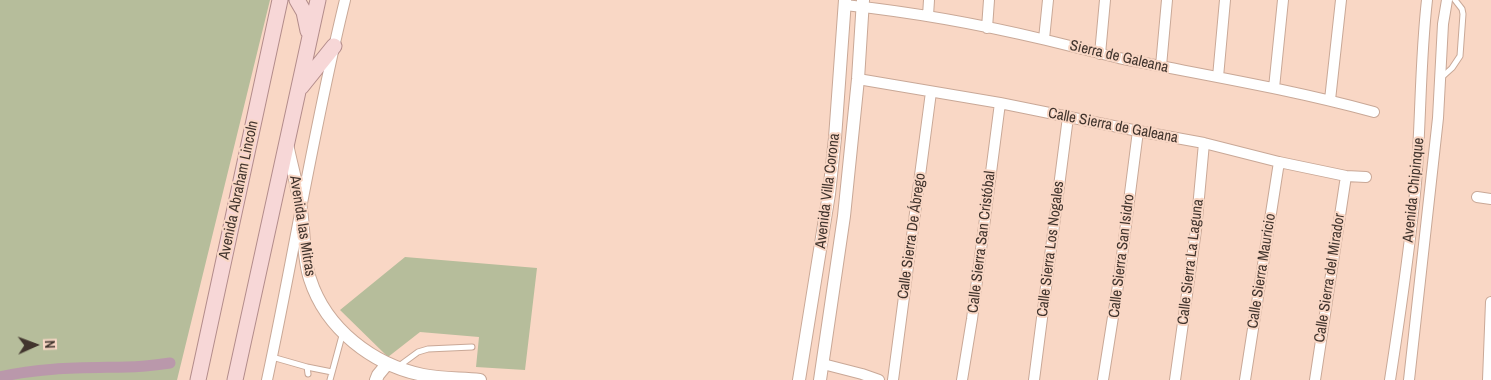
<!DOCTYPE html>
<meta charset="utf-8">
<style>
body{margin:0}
#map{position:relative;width:1491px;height:380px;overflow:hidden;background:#f9d7c5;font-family:"Archivo Narrow",sans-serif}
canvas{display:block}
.north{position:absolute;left:10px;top:320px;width:50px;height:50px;-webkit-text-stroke:4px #f9d7c5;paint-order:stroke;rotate:88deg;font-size:14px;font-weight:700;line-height:20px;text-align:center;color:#41342d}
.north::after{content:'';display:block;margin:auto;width:18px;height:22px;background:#41342d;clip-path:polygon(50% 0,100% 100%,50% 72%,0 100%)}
</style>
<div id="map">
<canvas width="1491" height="380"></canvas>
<div class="north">N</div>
</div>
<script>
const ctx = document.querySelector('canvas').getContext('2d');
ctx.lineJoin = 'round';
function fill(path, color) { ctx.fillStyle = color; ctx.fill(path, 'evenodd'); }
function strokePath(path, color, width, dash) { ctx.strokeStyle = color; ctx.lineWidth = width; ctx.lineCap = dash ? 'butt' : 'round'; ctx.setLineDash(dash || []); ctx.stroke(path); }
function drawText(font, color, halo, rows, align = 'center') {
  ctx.font = font + ' "Archivo Narrow",sans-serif'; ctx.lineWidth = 4; ctx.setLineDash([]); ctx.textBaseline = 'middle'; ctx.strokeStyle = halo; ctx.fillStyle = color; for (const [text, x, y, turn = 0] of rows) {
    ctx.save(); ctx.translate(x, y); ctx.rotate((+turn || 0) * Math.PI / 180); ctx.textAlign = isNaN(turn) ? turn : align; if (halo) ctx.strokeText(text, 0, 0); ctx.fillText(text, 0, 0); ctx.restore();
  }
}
fill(new Path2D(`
 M0,0H270L177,380H0Z
 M405,257L537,268L525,370L476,367L479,337L420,332L388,357L340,310Z`), '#b6bd9b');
strokePath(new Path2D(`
 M0,377C42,367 84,368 127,367C142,367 156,365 170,363`), '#ba98ab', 11);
const service = new Path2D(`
 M1442,77L1452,68L1460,56L1463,14L1462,9L1455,0
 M272,357L307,367L308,374
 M399,366L418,352L428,349L472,347
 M307,367L332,372
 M330,380L343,332`);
const minor = new Path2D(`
 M845,5C912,12 979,24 1046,40C1070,46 1094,52 1119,58C1204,75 1290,89 1374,112
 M928,16L929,0
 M987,28L989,0
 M1044,39L1048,0
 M1100,54L1105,0
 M1161,66L1167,0
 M1218,77L1225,0
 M858,79L1000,103L1138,131L1204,143L1279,162L1346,176L1366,177
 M1274,88L1283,0
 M1330,100L1341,0
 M1477,197L1491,199
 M823,364L862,374L879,380
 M267,380C294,254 314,126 345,0
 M893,380L931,92
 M962,380L972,319L1000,103
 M1034,380L1068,117
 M1103,380L1119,279L1138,131
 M1175,380L1196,230L1204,143
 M1245,380L1279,162
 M1315,380L1346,176
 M1390,380C1400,315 1410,249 1416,183C1421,122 1420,61 1427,0
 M1409,380L1438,118L1443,24L1447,0
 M1488,380L1491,302`);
const tertiary = new Path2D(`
 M287,144C291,164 297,184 300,204C305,228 302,255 310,279C326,329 373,365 423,375C442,379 461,378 480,380
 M376,380L378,375L387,364
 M799,380L829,194L835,138L845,0
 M820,380L844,216L858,79L863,0`);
const primary = new Path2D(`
 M297,0L304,12L308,31
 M301,87L334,46
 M198,380L280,0
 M235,380L318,0`);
strokePath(service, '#c9a897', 7);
strokePath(minor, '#c9a897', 12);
strokePath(tertiary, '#c9a897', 14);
strokePath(primary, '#b38c8b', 17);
strokePath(service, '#fff', 5);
strokePath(minor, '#fff', 10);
strokePath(tertiary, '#fff', 12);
strokePath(primary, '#f7d7d7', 15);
drawText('15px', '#41342d', '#f9d7c5', [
 ["Sierra de Galeana",1119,57,13],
 ["Calle Sierra de Galeana",1113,126,11],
 ["Avenida Abraham Lincoln",239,190,-78],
 ["Avenida Chipinque",1414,190,-84],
 ["Avenida Villa Corona",828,191,-83],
 ["Avenida las Mitras",302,226,81],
 ["Calle Sierra De Ábrego",912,236,-82],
 ["Calle Sierra San Cristóbal",982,242,-83],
 ["Calle Sierra Los Nogales",1051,249,-83],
 ["Calle Sierra San Isidro",1122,256,-83],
 ["Calle Sierra La Laguna",1191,262,-83],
 ["Calle Sierra Mauricio",1262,271,-81],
 ["Calle Sierra del Mirador",1330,278,-81]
]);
</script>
